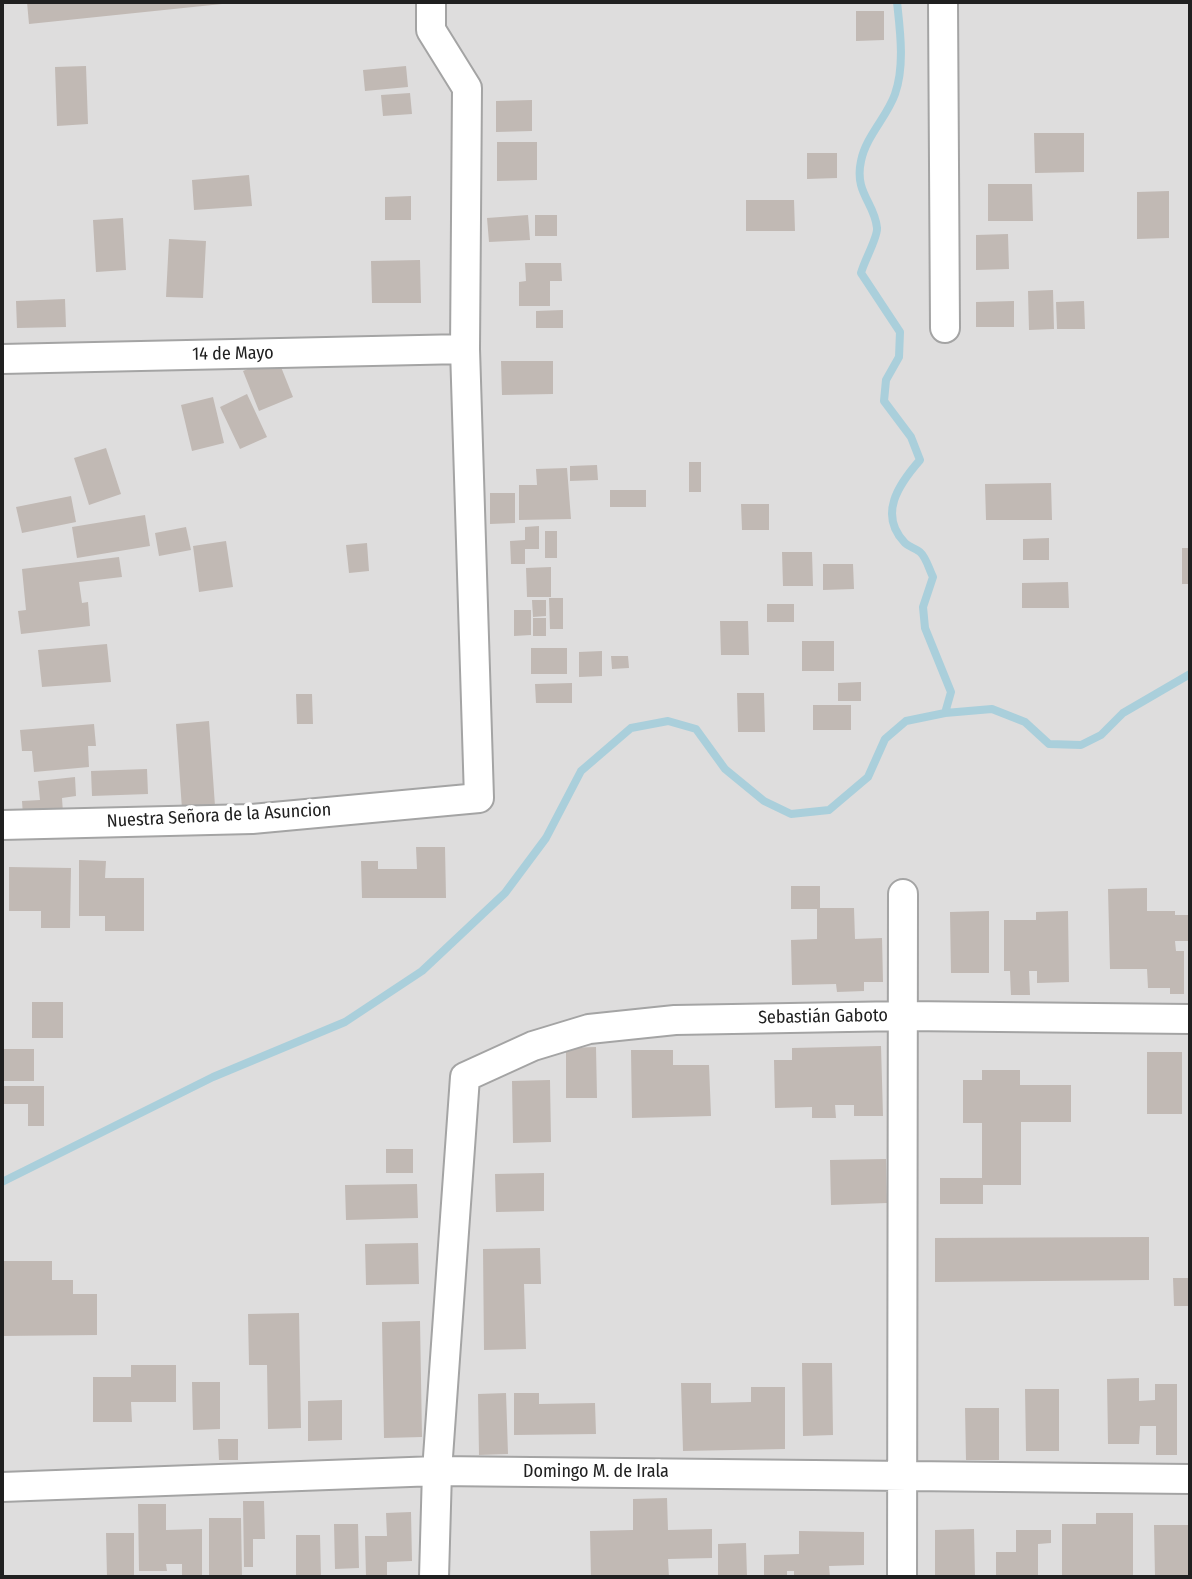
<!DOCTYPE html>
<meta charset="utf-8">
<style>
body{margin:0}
#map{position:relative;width:1192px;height:1579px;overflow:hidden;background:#f0ede7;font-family:"Fira Sans Condensed",sans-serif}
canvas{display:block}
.frame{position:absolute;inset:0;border:4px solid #202020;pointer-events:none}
</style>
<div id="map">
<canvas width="1192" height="1579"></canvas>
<div class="frame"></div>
</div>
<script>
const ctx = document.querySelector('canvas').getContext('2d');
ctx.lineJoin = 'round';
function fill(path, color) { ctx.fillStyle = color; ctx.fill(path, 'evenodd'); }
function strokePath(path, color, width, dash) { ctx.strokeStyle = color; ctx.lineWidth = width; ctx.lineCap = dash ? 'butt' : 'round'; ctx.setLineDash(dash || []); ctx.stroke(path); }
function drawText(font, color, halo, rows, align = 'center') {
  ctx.font = font + ' "Fira Sans Condensed",sans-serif'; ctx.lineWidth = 7; ctx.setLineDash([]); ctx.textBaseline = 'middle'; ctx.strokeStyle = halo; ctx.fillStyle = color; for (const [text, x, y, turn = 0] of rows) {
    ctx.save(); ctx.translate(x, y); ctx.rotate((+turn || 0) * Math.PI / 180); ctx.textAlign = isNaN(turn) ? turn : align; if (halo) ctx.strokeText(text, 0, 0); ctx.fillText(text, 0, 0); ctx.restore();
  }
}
fill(new Path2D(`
 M2,2H1190V1577H2Z`), '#dedddd');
strokePath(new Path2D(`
 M897,2C900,30 905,66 895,94C887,117 866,136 861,161C854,193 875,203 877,228C878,237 864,261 861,273L900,332L899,357L886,380L884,401L911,437L920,460C898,485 878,515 905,543C909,547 915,548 920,552C926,557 929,569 933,577L923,607L925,628L951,692L945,713
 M2,1182L213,1077L345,1022L422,971L505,893L546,838L581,771L631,728L668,721L696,729L725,769L764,801L791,814L829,810L868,777L885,739L906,721L945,713L992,709L1025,722L1049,744L1081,745L1101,735L1123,713L1190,674`), '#aacfdb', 8);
fill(new Path2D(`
 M27,2H222V4L29,24Z
 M856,11H884V40L856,41Z
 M86,66L88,124L57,126L55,67Z
 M406,66L408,87L365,91L363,70Z
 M410,93L412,114L383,116L381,95Z
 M532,100V131L496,132V101Z
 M1034,133H1084V172L1035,173Z
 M497,142H537V180L497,181Z
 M807,153H837V178L807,179Z
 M249,175L252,206L194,210L192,180Z
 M988,184H1032L1033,221H988Z
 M1169,191V238L1137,239V192Z
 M411,196V220H385V197Z
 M746,200H794L795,231H746Z
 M528,215L530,240L489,242L487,218Z
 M535,215H557V236H535Z
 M123,218L126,270L96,272L93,220Z
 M1008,234L1009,269L976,270V235Z
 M169,239L206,241L203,298L166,297Z
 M420,260L421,303H372L371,261Z
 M525,263H561L562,281H550V306H519V282L526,281Z
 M1053,290L1054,329L1029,330L1028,291Z
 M65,299L66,327L17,328L16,301Z
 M1014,301V327H976V302Z
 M1084,301L1085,329H1057L1056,302Z
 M563,310V328H536V311Z
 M277,357L293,397L259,411L243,371Z
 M501,361H553V394L502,395Z
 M247,394L267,437L240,449L220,407Z
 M213,397L224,443L192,451L181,405Z
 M106,448L121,494L89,505L74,458Z
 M689,462H701V492H689Z
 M597,465L598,480L570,481V466Z
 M567,468L571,519L519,520V485H537L536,469Z
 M1051,483L1052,520H986L985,484Z
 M610,490H646V507H610Z
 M490,493H515V523L490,524Z
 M71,496L76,522L22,533L16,507Z
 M741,504H769V530H742Z
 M145,515L150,546L77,558L72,527Z
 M539,526V549H525V564H511L510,541L525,540V527Z
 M186,527L191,550L159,556L155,533Z
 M545,531H557V558H545Z
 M1049,538V560H1023V539Z
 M226,541L233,587L199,592L193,546Z
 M367,543L369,571L349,573L346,545Z
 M1182,548H1190V584H1182Z
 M782,552H812L813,586H783Z
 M119,557L122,577L79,582L82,603L88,602L90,626L21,634L18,611L26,610L22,569Z
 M823,564H853L854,589L823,590Z
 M551,567V597H527L526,568Z
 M1068,582L1069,608H1022V583Z
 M549,598H563V629H550Z
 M532,600H546V616L533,617Z
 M767,604H794V622H767Z
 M514,610H531V635L514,636Z
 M533,618H546V636H533Z
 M720,621H748L749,655H721Z
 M802,641H834V671H802Z
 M107,644L111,682L42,687L38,650Z
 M531,648H567V674H531Z
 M602,651V676L579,677V652Z
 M611,656H628L629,668L612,669Z
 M861,682V701H838V683Z
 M572,683V703H536L535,684Z
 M737,693H764L765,732H738Z
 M296,694H312L313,724H297Z
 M813,705H851V730H813Z
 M209,721L215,806L182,809L176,724Z
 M94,724L96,746H88L89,767L34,772L32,751H22L20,730Z
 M147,769L148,794L92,796L91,771Z
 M75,777L76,796L62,798L63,813L23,816L22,801L40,800L38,781Z
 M416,847H445L446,898H362L361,861H378V869H417Z
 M79,860L106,861L105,878H144V931H105V916H79Z
 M9,867L71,868L70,928H41V911H9Z
 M791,886H820V908H854L855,939L882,938L883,982H864V991L837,992L836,984L792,985L791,940L817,939V909H791Z
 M1147,888V911H1175V915H1190V941H1175L1176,951H1184V994H1170V988H1148L1147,969H1110L1108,889Z
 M989,911V973H951L950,912Z
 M1068,911L1069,982L1037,983V971H1029L1030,995H1011L1010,971H1004V920H1036V912Z
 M32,1002H63V1038H32Z
 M881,1046L883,1116H854V1105H835L836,1118H812V1107L775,1108L774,1060H792V1048Z
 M596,1047L597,1098H566V1048Z
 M2,1049H34V1081H2Z
 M631,1050H673V1065H709L711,1116L632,1118Z
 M1147,1052H1182V1114H1147Z
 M982,1070H1020V1085H1071V1122H1021V1185H983V1204H940V1178H982V1123H963V1080H982Z
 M550,1080L551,1142L513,1143L512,1081Z
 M2,1086H44V1126H28V1104H2Z
 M386,1149H413V1173H386Z
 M886,1159L887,1203L831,1205L830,1160Z
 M544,1173V1211L496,1212L495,1174Z
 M417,1184L418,1218L346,1220L345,1185Z
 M1149,1237V1280L935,1282V1238Z
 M418,1243L419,1284L366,1285L365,1244Z
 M540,1248L541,1284H524L526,1349L484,1350L483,1249Z
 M2,1261H52V1280H73V1294H97V1335L2,1336Z
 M1173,1278H1190V1306H1174Z
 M299,1313L301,1428L268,1429L267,1365H249L248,1314Z
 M420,1321L422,1437L384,1438L382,1322Z
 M802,1363H832L833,1435L803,1436Z
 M131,1365H176V1402H131L132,1422H93V1377H131Z
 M1139,1378V1401L1155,1400V1384H1177V1455H1156V1426H1140L1139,1444H1108L1107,1379Z
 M192,1382H220V1429L193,1430Z
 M681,1383H711V1403L751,1402V1387H785V1449L683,1451Z
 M1025,1389H1059V1451H1026Z
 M506,1393L508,1454L479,1455L478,1394Z
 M514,1393H539V1404L595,1403L596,1434L514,1435Z
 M342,1400V1440L308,1441V1401Z
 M965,1408H999V1460H966Z
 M218,1439H238V1460H219Z
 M667,1498L668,1530L712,1529V1558L668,1559L669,1577H591L590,1531L633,1530V1499Z
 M243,1501H264L265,1539H253V1567H244Z
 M138,1504H166V1530L202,1529V1577H182V1564H166L167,1571H139Z
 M411,1512L412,1561L387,1562V1575L366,1576L365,1536H387L386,1513Z
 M1096,1513H1133V1577H1062V1524H1096Z
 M209,1518H241L242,1577H209Z
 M334,1524H358L359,1568L335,1569Z
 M1154,1525H1190V1577H1155Z
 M974,1529L975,1577H935V1530Z
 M1016,1530H1051V1543L1038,1544V1577H996V1552H1016Z
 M799,1531L864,1532V1565L829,1566L830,1577H794V1571H787V1577H764V1555L799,1554Z
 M106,1533H134V1577H107Z
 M296,1535H320L321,1577H296Z
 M746,1543L747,1577H718V1544Z`), '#c1b9b4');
const minor = new Path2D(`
 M943,2L945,328
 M2,359L465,349
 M2,825L252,819L479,798L465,349L467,88L431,30V2
 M2,1487L437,1471L1190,1479
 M434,1577L437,1471L465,1077L533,1046L589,1029L675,1020L905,1016L1190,1019
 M902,1577L903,894`);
strokePath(minor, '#a4a4a4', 32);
strokePath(minor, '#fff', 28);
drawText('18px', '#202020', '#fff', [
 ["14 de Mayo",233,354,-1],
 ["Nuestra Señora de la Asuncion",219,816,-3],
 ["Sebastián Gaboto",823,1017,-1],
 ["Domingo M. de Irala",596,1472]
]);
</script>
